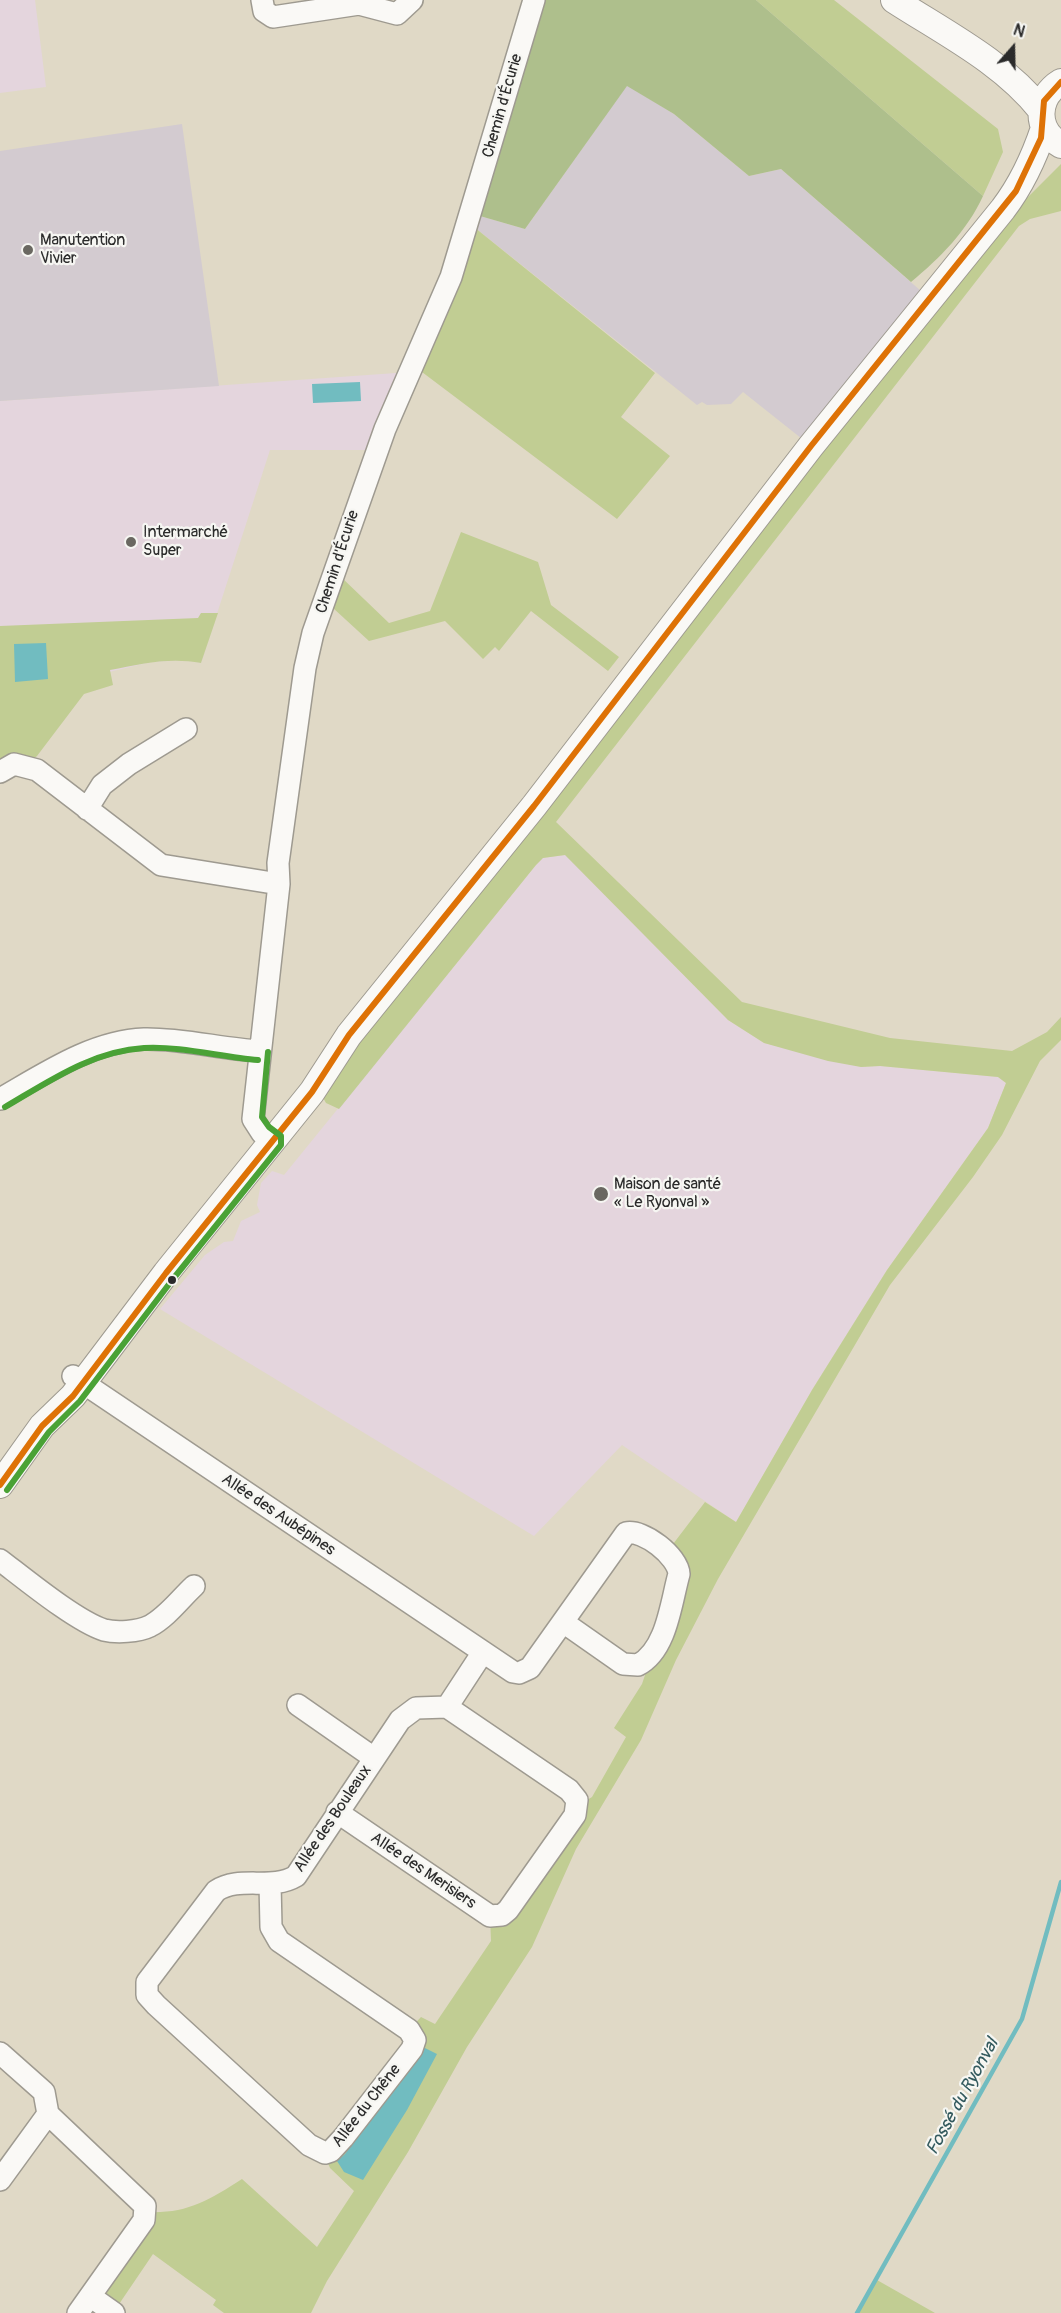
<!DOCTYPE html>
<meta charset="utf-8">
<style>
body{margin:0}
#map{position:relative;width:1061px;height:2313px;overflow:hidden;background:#e0d9c6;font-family:Pangolin,sans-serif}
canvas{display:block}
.north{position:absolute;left:983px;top:18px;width:60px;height:60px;-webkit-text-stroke:4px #f6f6f2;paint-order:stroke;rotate:20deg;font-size:16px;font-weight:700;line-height:24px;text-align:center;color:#2b2b2b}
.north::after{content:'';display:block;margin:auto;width:21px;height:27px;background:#2b2b2b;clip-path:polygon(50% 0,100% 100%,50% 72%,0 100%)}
</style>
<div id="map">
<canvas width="1061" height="2313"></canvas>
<div class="north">N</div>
</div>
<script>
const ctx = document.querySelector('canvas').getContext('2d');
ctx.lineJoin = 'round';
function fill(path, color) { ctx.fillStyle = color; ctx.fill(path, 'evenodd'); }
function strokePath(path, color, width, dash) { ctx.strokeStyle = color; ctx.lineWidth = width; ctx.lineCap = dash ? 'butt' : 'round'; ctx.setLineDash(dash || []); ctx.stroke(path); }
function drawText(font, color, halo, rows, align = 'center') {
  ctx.font = font + ' Pangolin,sans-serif'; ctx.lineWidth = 4.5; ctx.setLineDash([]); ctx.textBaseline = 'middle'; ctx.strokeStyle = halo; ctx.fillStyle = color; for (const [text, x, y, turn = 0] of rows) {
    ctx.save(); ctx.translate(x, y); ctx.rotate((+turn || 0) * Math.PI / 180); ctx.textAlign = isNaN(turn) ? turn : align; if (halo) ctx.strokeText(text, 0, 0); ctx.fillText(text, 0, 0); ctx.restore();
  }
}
fill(new Path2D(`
 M0,0H35L46,87L0,93Z
 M396,373L410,374L377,450H270L201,663L184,660L151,662L0,698V401Z
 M566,855L728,1020L764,1043L861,1067L880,1066L998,1077L1006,1083L988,1128L887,1270L812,1390L736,1522L622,1445L534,1536L160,1309L205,1255L224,1242L233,1241L241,1221L260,1212L257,1205L261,1183L272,1171L284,1175L536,865L542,858Z`), '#e4d5dd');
fill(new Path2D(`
 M627,85L674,114L749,176L781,169L921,291L811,446L743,392L731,404L707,405L702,402L697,405L469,223L480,216L525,229Z
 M182,124L219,386L0,401V151Z`), '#d3cbd0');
fill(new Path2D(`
 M756,0H834L998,129L1003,152L983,196Z
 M1061,164V211L1030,219L1019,226L556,822L742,1002L890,1038L1012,1051L1047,1032L1061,1017V1040L1040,1061L1002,1135L973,1177L890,1285L718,1579L676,1660L641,1740L576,1849L532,1947L467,2047L408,2152L327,2281L311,2313H224L213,2305L216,2300L153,2254L113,2313H78L146,2212C186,2214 208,2201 242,2179L317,2247L354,2191L330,2168L327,2161L412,2049L409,2030L421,2017L435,2024L491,1941L490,1916L577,1806L592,1797L626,1737L614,1728L642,1684L679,1574L667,1552L705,1502L736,1522L812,1390L887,1270L988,1128L1006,1083L998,1077L880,1066L861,1067L828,1061L764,1043L728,1020L565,855L543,858L536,865L339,1109L326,1103L321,1094L333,1072L1008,217Z
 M469,223L655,373L621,417L670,456L617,519L414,366Z
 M461,532L538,562L551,605L619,657L608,671L531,611L499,651L495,647L483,659L445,621L369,641L333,608L340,576L389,623L430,611Z
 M201,613H218L201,663C169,657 141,664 110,670L113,685L84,694L37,756L26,765L0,772V626L198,618Z
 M877,2280L935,2313H857Z`), '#c1cd93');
fill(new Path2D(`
 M534,0H756L983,196C967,231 940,258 911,282L781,169L749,176L674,114L627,86L525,229L480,216Z`), '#aebf8c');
fill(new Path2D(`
 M360,382L361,401L313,403L312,384Z
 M46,643L48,679L15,682L14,644Z
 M423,2047L437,2054L407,2110L363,2180L344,2172L337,2161L345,2154Z`), '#71bcc0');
strokePath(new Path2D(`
 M857,2313L1022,2019L1061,1882`), '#71bcc0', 4.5);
const minor = new Path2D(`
 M262,0L264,11L273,17L359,4L397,14L412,0
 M0,772L14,764L37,770L161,865L279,884
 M87,809L102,785L129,764L186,729
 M0,1099C44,1074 92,1041 144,1039C180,1038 223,1049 259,1051
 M273,1141L262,1133L253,1119L279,884L278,863L305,668L313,633L385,429L451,277L534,0
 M73,1376L513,1672L519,1673L530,1668L626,1533C643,1529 678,1556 679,1574C671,1602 667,1650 638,1665L623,1664L563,1622
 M0,1560C25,1579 76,1621 104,1630C116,1633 138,1632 150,1626C167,1617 180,1599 194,1586
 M298,1705L374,1758
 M337,1812L490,1916L502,1915L508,1910L575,1815L577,1800L569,1790L447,1707
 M270,1883L271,1927L279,1941L409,2030L415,2040L412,2049L343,2138L331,2151L325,2153L309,2145L156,2005L147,1995V1982L216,1891C240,1875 271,1891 296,1876L400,1720L416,1708L447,1707L483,1652
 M0,2053L44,2092L48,2114L145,2206L144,2220L78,2313
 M0,2180L48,2114
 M90,2296L114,2313`);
const major = new Path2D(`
 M894,0C945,33 1003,62 1041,110
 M1061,82C1036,97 1034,130 1061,145
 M0,1485L42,1426L73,1396L166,1273L312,1092L349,1035L534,806L811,446L1003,209C1022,184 1034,158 1044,128`);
strokePath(minor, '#9e9a90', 24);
strokePath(major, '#9e9a90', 28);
strokePath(minor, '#faf9f6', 21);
strokePath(major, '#faf9f6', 26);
strokePath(new Path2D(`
 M0,1485L42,1426L73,1396L166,1273L312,1092L349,1035L534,806L811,446L1016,191L1041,138L1044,101L1061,82`), '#de7206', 6);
strokePath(new Path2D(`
 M5,1107C48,1082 92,1051 144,1048C182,1046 220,1057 258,1060
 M7,1490L49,1432L80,1401L173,1279L281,1145V1136L269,1127L262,1117L268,1052`), '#4aa236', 6);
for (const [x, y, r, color] of [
 [28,250,6,"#6a6861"],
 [131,542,6,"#6a6861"],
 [601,1194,8,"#6a6861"],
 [172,1280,5,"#2b2b2b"]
]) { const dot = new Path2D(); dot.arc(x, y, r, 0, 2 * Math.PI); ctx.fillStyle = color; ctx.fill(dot); strokePath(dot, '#f6f6f2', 2); }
drawText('16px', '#2b2b2b', '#f6f6f2', [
 ["Chemin d'Écurie",503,106,-74],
 ["Chemin d'Écurie",338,562,-72],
 ["Allée des Aubépines",278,1515,34],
 ["Allée des Bouleaux",333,1819,-56],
 ["Allée des Merisiers",423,1871,34],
 ["Allée du Chêne",367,2106,-52]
]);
drawText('16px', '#2b2b2b', '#f6f6f2', [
 ["Manutention",40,241],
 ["Vivier",40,259],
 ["Intermarché",143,533],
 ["Super",143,551],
 ["Maison de santé",614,1185],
 ["« Le Ryonval »",614,1203]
], 'left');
drawText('italic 18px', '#335a5e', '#f6f6f2', [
 ["Fossé du Ryonval",963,2097,-61]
]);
</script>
